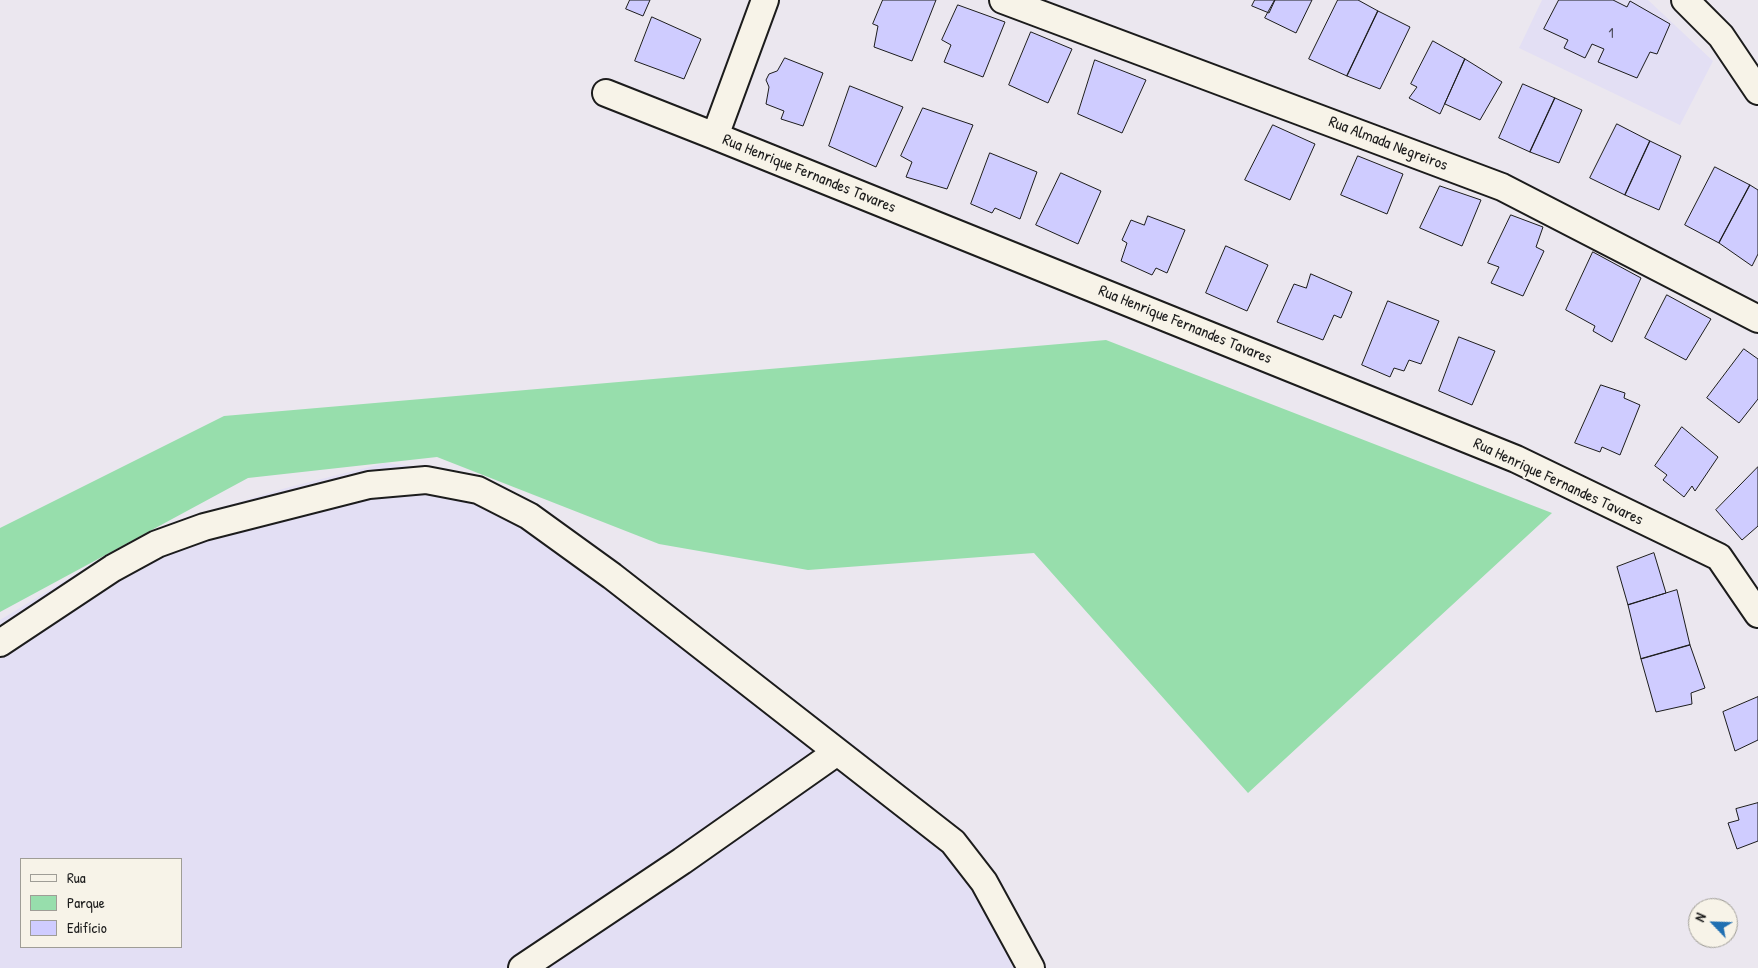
<!DOCTYPE html>
<meta charset="utf-8">
<style>
body{margin:0}
#map{position:relative;width:1758px;height:968px;overflow:hidden;background:#ebe7ef;font-family:"Patrick Hand",sans-serif}
canvas{display:block}
.legend{position:absolute;left:20px;top:858px;width:162px;height:90px;box-sizing:border-box;background:#f7f3e8;border:1px solid #9f9d96;margin:0;padding:6px 9px;list-style:none;font-size:15px;color:#1c1c1c}
.legend li{display:flex;align-items:center;gap:10px;height:25px}
.legend b{width:25px;border:1px solid #9f9d96}
.north{position:absolute;left:1688px;top:898px;width:50px;height:50px;box-sizing:border-box;background:#f7f3e8;border:1px solid #9f9d96;border-radius:50%;rotate:294deg;font-size:14px;font-weight:700;line-height:20px;text-align:center;color:#1c1c1c}
.north::after{content:'';display:block;margin:auto;width:18px;height:22px;background:#1f6fb2;clip-path:polygon(50% 0,100% 100%,50% 72%,0 100%)}
</style>
<div id="map">
<canvas width="1758" height="968"></canvas>
<ul class="legend">
<li><b style="height:6px;background:#f7f3e8"></b>Rua</li>
<li><b style="height:14px;background:#97deac"></b>Parque</li>
<li><b style="height:14px;background:#cfccff"></b>Edifício</li>
</ul>
<div class="north">N</div>
</div>
<script>
const ctx = document.querySelector('canvas').getContext('2d');
ctx.lineJoin = 'round';
function fill(path, color) { ctx.fillStyle = color; ctx.fill(path, 'evenodd'); }
function strokePath(path, color, width, dash) { ctx.strokeStyle = color; ctx.lineWidth = width; ctx.lineCap = dash ? 'butt' : 'round'; ctx.setLineDash(dash || []); ctx.stroke(path); }
function drawText(font, color, halo, rows, align = 'center') {
  ctx.font = font + ' "Patrick Hand",sans-serif'; ctx.lineWidth = 4.5; ctx.setLineDash([]); ctx.textBaseline = 'middle'; ctx.strokeStyle = halo; ctx.fillStyle = color; for (const [text, x, y, turn = 0] of rows) {
    ctx.save(); ctx.translate(x, y); ctx.rotate((+turn || 0) * Math.PI / 180); ctx.textAlign = isNaN(turn) ? turn : align; if (halo) ctx.strokeText(text, 0, 0); ctx.fillText(text, 0, 0); ctx.restore();
  }
}
fill(new Path2D(`
 M1542,0H1648L1713,61L1680,125L1519,48Z
 M385,463L439,469L550,519L719,642L876,762L964,836L1018,918L1045,968H0V620L119,548L186,518L286,488ZM21,859H181V947H21Z`), '#e3dff4');
fill(new Path2D(`
 M1106,340L1552,513L1248,793L1034,553L808,570L659,544L437,457L248,478L0,612V528L224,416Z`), '#97deac');
const building = new Path2D(`
 M630,0H650L643,16L626,9Z
 M883,0H936L912,61L874,47L878,26L873,24Z
 M1255,0H1275L1269,13L1252,6Z
 M1275,0H1312L1296,33L1265,18Z
 M1338,0H1358L1378,11L1347,76L1309,59Z
 M1559,0H1613L1627,7L1630,1L1670,24L1657,54L1650,52L1637,78L1598,62L1604,49L1592,44L1585,58L1564,48L1568,40L1544,29Z
 M958,5L1005,22L983,77L944,62L951,45L942,40Z
 M1378,11L1410,27L1380,89L1347,76Z
 M652,17L701,39L684,79L635,61Z
 M1031,32L1072,49L1048,103L1009,85Z
 M1433,41L1465,59L1440,114L1409,98L1417,87L1411,84Z
 M785,58L823,73L803,126L781,119L784,111L766,104L769,87L766,80L769,74L777,71Z
 M1465,59L1502,82L1480,120L1445,104Z
 M1095,60L1146,80L1122,133L1078,114Z
 M1523,84L1555,98L1530,152L1499,138Z
 M850,86L903,107L876,167L829,146Z
 M1555,98L1582,110L1559,163L1530,152Z
 M923,108L973,125L947,189L906,177L912,162L901,156Z
 M1617,124L1650,141L1625,195L1590,178Z
 M1273,125L1315,144L1290,200L1245,180Z
 M1650,141L1681,156L1659,210L1625,195Z
 M990,153L1037,172L1020,219L995,208L992,213L971,204Z
 M1358,156L1403,174L1387,214L1341,195Z
 M1715,167L1750,185L1719,243L1685,225Z
 M1061,173L1101,191L1078,244L1036,225Z
 M1750,185L1758,190V254L1752,266L1719,243Z
 M1440,186L1481,200L1462,246L1420,228Z
 M1511,215L1543,227L1536,247L1544,251L1523,296L1491,283L1499,267L1488,263Z
 M1148,216L1185,230L1167,273L1156,268L1152,275L1121,261L1127,243L1122,240L1131,220L1144,225Z
 M1226,246L1268,265L1247,311L1206,293Z
 M1593,252L1641,278L1612,342L1593,331L1595,326L1566,310Z
 M1311,274L1352,292L1341,318L1334,315L1323,340L1277,322L1294,284L1306,288Z
 M1667,295L1711,319L1686,360L1645,338Z
 M1388,301L1439,321L1421,364L1409,360L1404,371L1394,368L1390,377L1362,365Z
 M1459,337L1495,351L1472,405L1439,391Z
 M1744,349L1758,359V399L1739,423L1707,398Z
 M1601,385L1625,393L1624,398L1640,405L1620,455L1602,447L1600,452L1575,443Z
 M1682,427L1718,457L1695,491L1692,486L1684,497L1663,480L1667,475L1655,466Z
 M1758,467V526L1742,540L1716,510Z
 M1654,553L1666,593L1628,605L1617,567Z
 M1677,590L1690,645L1641,659L1628,605Z
 M1690,645L1705,688L1691,693L1692,704L1656,712L1641,659Z
 M1758,697V740L1735,751L1723,712Z
 M1758,803V841L1737,849L1728,823L1739,820L1736,809Z`);
fill(building, '#cfccff');
strokePath(building, '#1c1c1c', 1);
const minor = new Path2D(`
 M765,0L715,136L1516,459L1719,557L1758,614
 M1003,0L1502,187L1758,319
 M1685,0L1721,36L1758,91
 M606,93L715,136
 M0,643L113,568L157,544L204,527L369,485L426,480L478,490L529,516L612,576L953,842L984,882L1031,968
 M522,968L682,861L837,752`);
strokePath(minor, '#1c1c1c', 30);
strokePath(minor, '#f7f3e8', 26);
drawText('14px', '#494855', null, [
 ["1",1611,34]
]);
drawText('16px', '#1c1c1c', '#f7f3e8', [
 ["Rua Almada Negreiros",1388,144,21],
 ["Rua Henrique Fernandes Tavares",809,174,22],
 ["Rua Henrique Fernandes Tavares",1185,325,22],
 ["Rua Henrique Fernandes Tavares",1558,482,25]
]);
</script>
